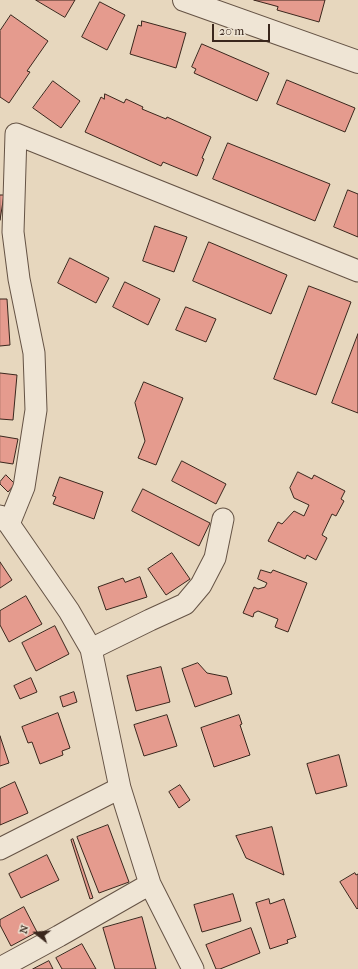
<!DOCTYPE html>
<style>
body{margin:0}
#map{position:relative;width:358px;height:969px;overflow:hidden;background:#e7d7be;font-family:"IM FELL French Canon",serif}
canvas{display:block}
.north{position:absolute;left:16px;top:913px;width:40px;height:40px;-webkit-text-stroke:3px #efe5d5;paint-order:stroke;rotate:287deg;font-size:11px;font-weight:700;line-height:16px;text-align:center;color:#3a271d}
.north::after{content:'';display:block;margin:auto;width:14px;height:18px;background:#3a271d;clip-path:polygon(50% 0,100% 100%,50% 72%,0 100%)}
.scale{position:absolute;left:212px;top:24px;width:58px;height:18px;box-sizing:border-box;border:2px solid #3a271d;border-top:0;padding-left:5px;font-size:12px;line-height:14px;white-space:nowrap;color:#3a271d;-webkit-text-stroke:3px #efe5d5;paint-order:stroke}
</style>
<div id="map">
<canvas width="358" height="969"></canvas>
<div class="north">N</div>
<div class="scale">20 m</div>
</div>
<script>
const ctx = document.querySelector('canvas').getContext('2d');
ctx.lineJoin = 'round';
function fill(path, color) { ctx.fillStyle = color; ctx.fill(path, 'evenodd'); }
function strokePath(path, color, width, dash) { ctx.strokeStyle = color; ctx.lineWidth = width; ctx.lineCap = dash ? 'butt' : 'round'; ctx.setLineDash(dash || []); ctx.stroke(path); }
const building = new Path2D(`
 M36,0H75L65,17Z
 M254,0H325L319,22L277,10L278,7Z
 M100,2L125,15L107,50L82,37Z
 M11,15L48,41L27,71L30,72L9,103L0,97V31Z
 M142,21L186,33L176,68L130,54L138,25L141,26Z
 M202,44L269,73L257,101L194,73L196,69L192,67Z
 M287,80L355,108L345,132L277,104Z
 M53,81L80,101L61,128L33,108Z
 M105,94L124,103L126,99L143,107L142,109L166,119L167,117L211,137L202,158L204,159L197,176L163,162L161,166L85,132L101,97L104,99Z
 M228,143L330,184L315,221L213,179Z
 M348,190L358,194V237L334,227Z
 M0,195H4L0,220Z
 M155,226L187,237L174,272L143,261Z
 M209,242L287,275L271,314L193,281Z
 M70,258L109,278L96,303L58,283Z
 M125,282L160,299L148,325L113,307Z
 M309,286L351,302L316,395L274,379Z
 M0,299H7L10,345L0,346Z
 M186,307L216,319L206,342L176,330Z
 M358,334V413L332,403Z
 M0,373L17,375L13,420L0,419Z
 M144,382L183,398L156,465L138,458L145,441L135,403Z
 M0,436L18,439L13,464L0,462Z
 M182,461L226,484L216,504L172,481Z
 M298,472L312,479L314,475L345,491L341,499L344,501L336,516L332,514L322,535L327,538L316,560L307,555L305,559L268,541L278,522L282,524L294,511L304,516L309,505L294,498L290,488Z
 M6,475L15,484L8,492L0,484V482Z
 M60,477L103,492L94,519L53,504L56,497L53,496Z
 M143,489L210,523L199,546L132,511Z
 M172,553L190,579L166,595L148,569Z
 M0,562L12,580L0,588Z
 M261,570L271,573L273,570L307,583L288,632L275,627L278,619L258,611L254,613L253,617L243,613L254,587L258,589L265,587L267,583L258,579Z
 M140,577L147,597L106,610L98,587L123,578L125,582Z
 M26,596L42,624L9,642L0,625V611Z
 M55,626L69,654L36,671L22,643Z
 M198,663L207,673L227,677L232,694L195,707L182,669Z
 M161,667L170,702L136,711L127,676Z
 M31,678L37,692L20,699L14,686Z
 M74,692L77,702L63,707L60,697Z
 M58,713L70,748L62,751L63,755L40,764L32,742L28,743L22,727Z
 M167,715L177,746L144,756L134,725Z
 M239,715L242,724L240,725L250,755L214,767L201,728Z
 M0,736L9,763L0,766Z
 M339,755L347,786L316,794L307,764Z
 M15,782L28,813L0,825V789Z
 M180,785L190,800L179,808L169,792Z
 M108,825L129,882L99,893L77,837Z
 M272,827L284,875L246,858L236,836Z
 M73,839L93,898L90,899L71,840Z
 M47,855L59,880L21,898L9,874Z
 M355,873L356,875L358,874V908L357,909L340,882Z
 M233,894L241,921L202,932L194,905Z
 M269,899L270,904L284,899L296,937L287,940L288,943L270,949L256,903Z
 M24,907L37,932L11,946L0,925V920Z
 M142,917L156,969H115L103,928Z
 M251,928L260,953L220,969H216L206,945Z
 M82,944L96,969H62L56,958Z
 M49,961L53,969H33Z`);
fill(building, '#e59b8e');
strokePath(building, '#3a271d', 1);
const minor = new Path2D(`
 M0,516L9,524L69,611L91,649L120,788L150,884L193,969
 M9,524L24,487L36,410L34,353L19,279L13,232L16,134L358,271
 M91,649L150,620L185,604L201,585L215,558L223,519
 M0,849L120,788
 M0,968L59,936L150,884`);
const tertiary = new Path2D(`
 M184,0L358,62`);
strokePath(minor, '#655345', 23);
strokePath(tertiary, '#655345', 24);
strokePath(minor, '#efe5d5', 21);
strokePath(tertiary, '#efe5d5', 22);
</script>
